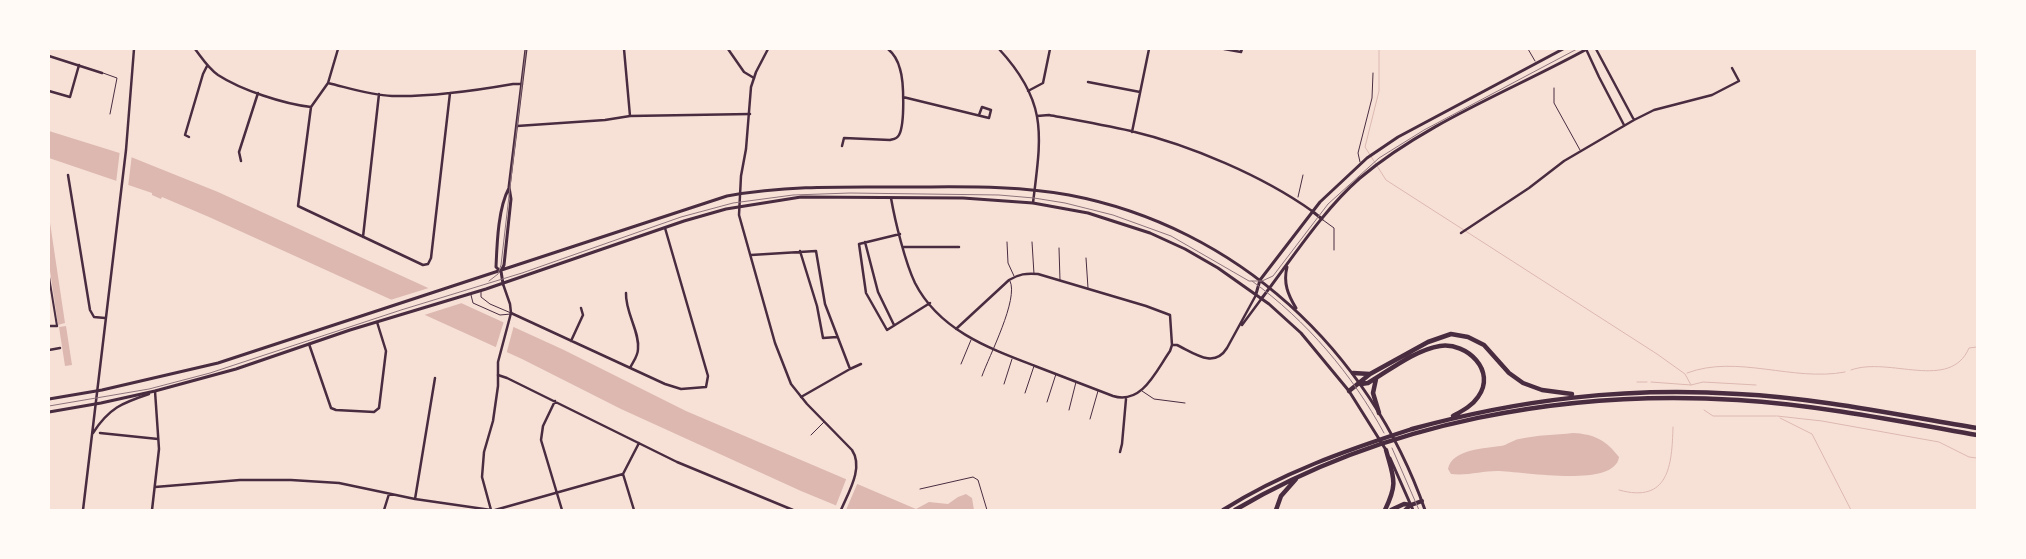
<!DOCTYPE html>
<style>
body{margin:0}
#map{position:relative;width:2026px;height:559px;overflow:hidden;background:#f7e1d7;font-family:Rubik,sans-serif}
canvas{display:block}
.frame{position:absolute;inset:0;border:50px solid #fffaf5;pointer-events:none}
</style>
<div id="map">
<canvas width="2026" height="559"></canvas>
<div class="frame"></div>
</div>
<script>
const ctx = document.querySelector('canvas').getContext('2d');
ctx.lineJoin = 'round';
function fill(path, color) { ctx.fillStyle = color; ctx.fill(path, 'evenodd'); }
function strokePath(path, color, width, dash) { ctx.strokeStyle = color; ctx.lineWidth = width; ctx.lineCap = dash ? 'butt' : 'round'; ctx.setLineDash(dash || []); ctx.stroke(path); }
fill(new Path2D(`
 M49,131L126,155L218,192L564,350L686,411L916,509L929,502L948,504L958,497L966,494L972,498L974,510H847L801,491L621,409L522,359L209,217L162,197L161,199L152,195V193L49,158Z
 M49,216L65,323L58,325L49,264Z
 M66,326L72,365L65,366L59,327Z
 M1573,433C1594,434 1606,440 1619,457C1615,489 1520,471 1497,471C1482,471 1467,476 1451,474L1448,469C1452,449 1486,448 1501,446C1507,445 1513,440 1519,439C1537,435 1555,435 1573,433Z`), '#dcb8b0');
fill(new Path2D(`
 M120,150L132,154L128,187L116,183Z
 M432,287L465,302L421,316L387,301Z
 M504,321L514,325L506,355L495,350Z
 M847,477L858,482L846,510H841L835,508Z`), '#f7e1d7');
strokePath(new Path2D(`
 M1379,49V91L1365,147L1386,180L1657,354L1685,374L1691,385
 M1851,370C1889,356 1950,392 1969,348L1977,347
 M1687,373C1737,354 1793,382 1845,372
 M1637,382H1647
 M1651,382L1691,385L1703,382L1756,385
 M1704,410L1713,416H1776
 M1777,416L1822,421L1939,442L1969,457L1977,458
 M1780,418L1812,434L1851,510
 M1619,490C1669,504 1672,465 1673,427`), '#dcb8b0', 1);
strokePath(new Path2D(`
 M1528,49L1535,61
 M103,73L117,78L110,114
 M1554,88V103L1580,150
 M1360,162L1358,153L1372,98L1373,73
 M1298,197L1303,175
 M1323,220L1334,228V250
 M1007,242L1008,263L1014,276
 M1032,242L1034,274
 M1059,248L1060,280
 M1086,258L1088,288
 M481,292V297L490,304L511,313
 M471,295L473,303L500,315L511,314
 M961,364L971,340
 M982,376C989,356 1019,299 1010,281
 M1004,384L1012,359
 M1142,391L1154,399L1185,403
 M1025,393L1034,366
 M1047,402L1056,374
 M1069,410L1076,382
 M1090,419L1098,391
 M811,435L824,422
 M920,489L973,477L978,480L987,510`), '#4a2c40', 1);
strokePath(new Path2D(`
 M49,277L57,326`), '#4a2c40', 2);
strokePath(new Path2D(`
 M195,49C202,58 208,68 218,75C241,90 284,104 311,107L328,83L338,49
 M624,49L630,116
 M728,49L744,72L754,78
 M999,49C1049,103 1041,136 1033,203
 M1224,49L1241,52L1242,49
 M1586,49L1599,77L1624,125
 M1596,49L1634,120
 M49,56L102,73
 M1088,82L1140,92
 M328,83C349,88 370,95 392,96C432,97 473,91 513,84H522
 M49,91L70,97L79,65
 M1028,91L1043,83L1050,49
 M903,97L989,118L991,110L982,107L979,115
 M311,107L298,206L423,265L428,264L431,258L450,93
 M1037,116L1049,115C1076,120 1104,125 1131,131C1190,145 1263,176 1312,211
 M517,126L605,120L630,116L750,114
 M1132,132L1149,49
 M189,137L185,135L203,74L207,66
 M842,146L844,138L890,140C894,139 897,139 899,135C905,124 904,81 900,69C898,61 894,54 888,49
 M241,161L239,152L258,93
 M68,175L90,310L94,317L105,318
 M891,198C895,221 905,262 915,283C939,330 988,348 1035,366C1061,376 1087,386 1113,396C1142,405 1156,371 1170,351L1172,345L1170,315L1146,306L1038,274C1026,273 1019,274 1009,280L956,329
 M1461,233L1529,188L1564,161L1634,120L1654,110L1712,95L1739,81L1732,68
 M900,234L859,244L866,293L887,330L930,303
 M363,237L379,94
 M865,242L878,292L894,325
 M904,247H959
 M800,251L817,306L823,338L837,337
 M751,255L816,251L825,304L850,369L801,397
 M626,293C625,312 640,332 638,349C638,356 633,362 630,368
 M511,313L665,384L681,389L706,387L708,376L665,228
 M1242,325L1262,298
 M49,326H57
 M571,341L583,315L581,308
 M309,344L331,408L336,410L374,412L379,408L386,351L377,322
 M1172,345H1177C1194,353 1214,369 1227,348L1256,295
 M49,350L60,348
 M850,369L861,364
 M498,375L507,378L677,462L793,510
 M555,401L543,426L541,440L562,510
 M100,433L158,439
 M1120,452L1122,444L1126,399
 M155,487L240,480H291L339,483L415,499L491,510
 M415,499L435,378
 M152,510L159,449L155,391
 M384,510L389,494
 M495,510L623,474
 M634,510L623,474L639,443`), '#4a2c40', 2.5);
strokePath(new Path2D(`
 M768,49L756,72L751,87L746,149L741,176L739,215L775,343L791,384L807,404L852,450C864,468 848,493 841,510
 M93,433C109,408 122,403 149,394
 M83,510L126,150L134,49
 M491,510L482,477L484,452L493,421L498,386V362L511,313L510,304L503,284`), '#4a2c40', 2.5);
strokePath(new Path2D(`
 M1312,211L1322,219
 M1287,267C1283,283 1288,295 1296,308
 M500,271L496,267C497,244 498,208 509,188
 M503,284L501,271L504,265L511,199L509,187L526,49
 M1256,294L1260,280L1320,202L1367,158L1398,137L1563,49
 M1262,298C1291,260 1324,209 1360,178C1425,123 1512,90 1587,49
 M49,399L102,390L218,363L727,196C789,185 846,187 908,187C962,187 1016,185 1069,195C1237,227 1369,350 1425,510
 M49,412L101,403L155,391L236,369L350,330L486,289L684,221L726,209L801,197L963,198L1033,203L1088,213L1150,233L1185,249L1218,268L1269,304L1301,333L1349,391L1386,450
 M1390,458L1413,510`), '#4a2c40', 3);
strokePath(new Path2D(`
 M1223,510C1281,473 1347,450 1412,429
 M1405,510L1411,505L1422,501`), '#4a2c40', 4);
strokePath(new Path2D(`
 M1353,373L1370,374
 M1376,379L1373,393L1379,413
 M1361,384L1368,383C1390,370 1415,350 1440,346C1467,342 1497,371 1478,397C1472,406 1462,411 1453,416
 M1349,391L1370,374L1428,342L1451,334L1468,337L1484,345L1509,373L1523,383L1542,390L1572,394
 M1412,429C1521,399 1625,387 1738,394C1818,398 1898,415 1977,428
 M1235,510C1384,422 1566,389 1738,400C1818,405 1898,421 1977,435
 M1276,510L1281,496L1296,479
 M1385,510C1398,483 1394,479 1386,450
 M1391,510L1404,504L1411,505`), '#4a2c40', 4.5);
strokePath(new Path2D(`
 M489,281L498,274L501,265L526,49
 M1252,281C1307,321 1352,374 1384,433
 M49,406L149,389L210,373L401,310L522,273L681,217L733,203L793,195L850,193L999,195L1034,198L1065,203L1113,215L1171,236L1249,281H1262L1273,276L1328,204L1379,158L1424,130L1577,49
 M1392,448L1419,510`), '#8f747c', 1);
</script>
